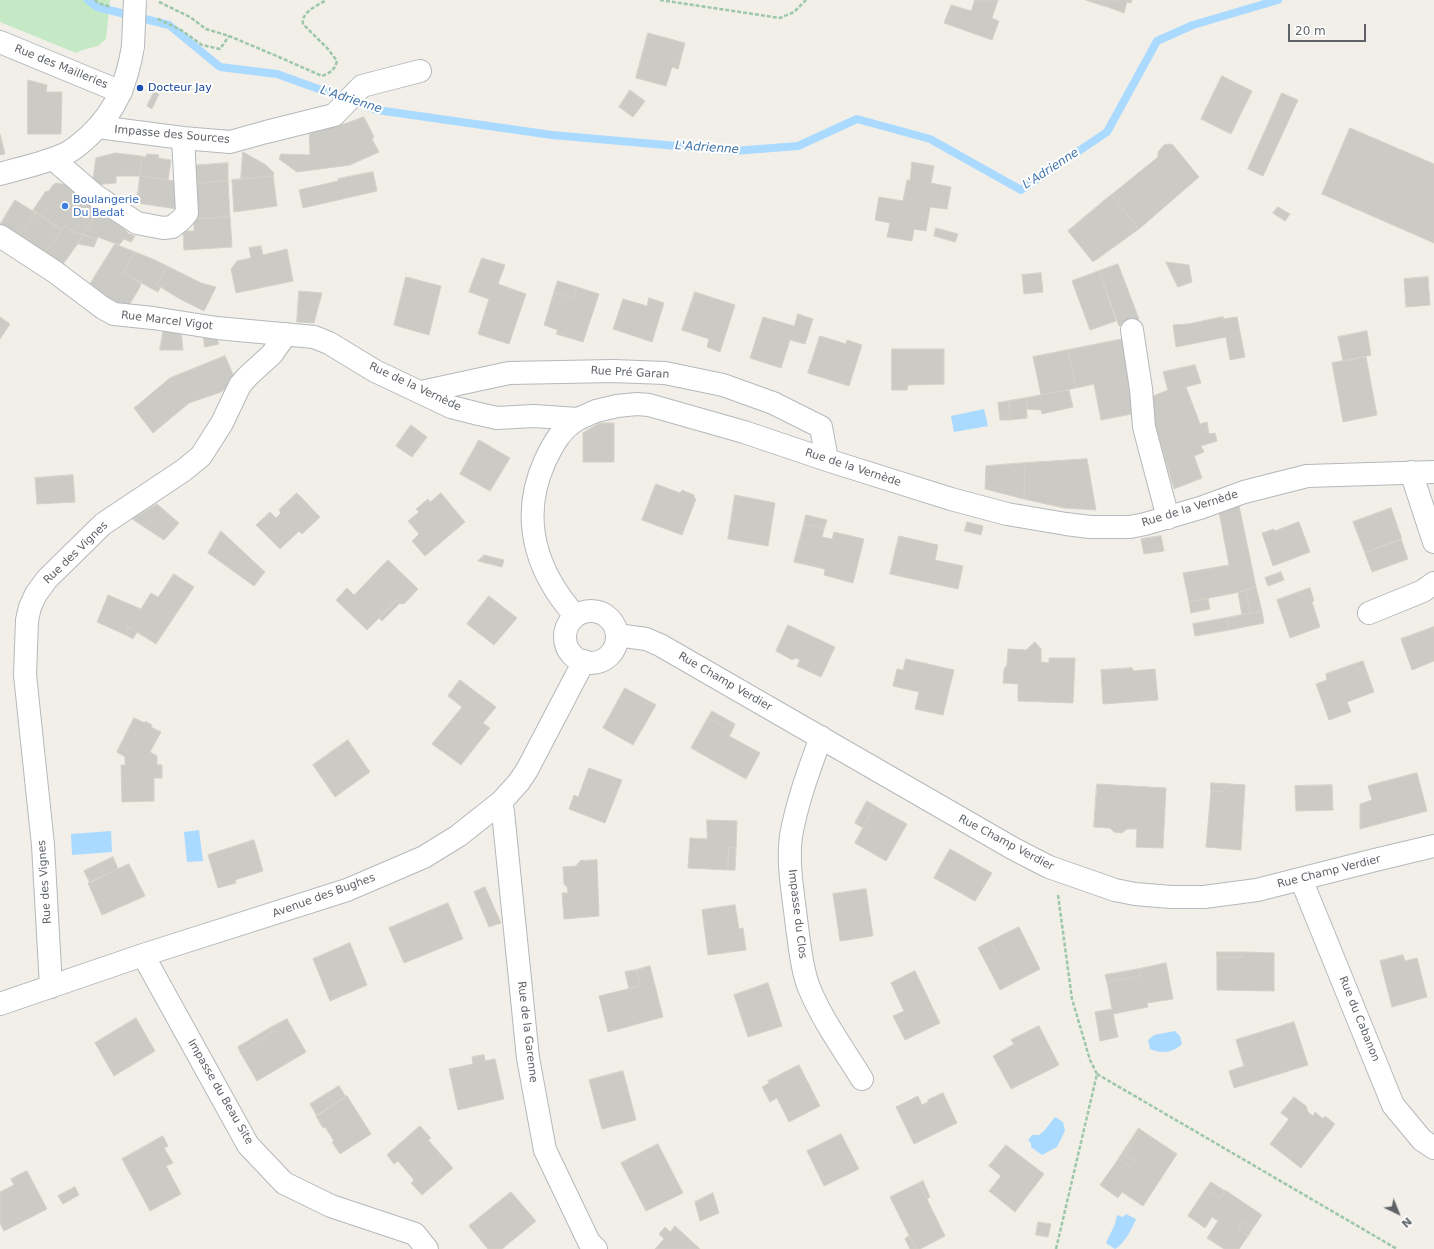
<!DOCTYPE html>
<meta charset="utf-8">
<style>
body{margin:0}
#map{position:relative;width:1434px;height:1249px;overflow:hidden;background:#f1efe8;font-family:"DejaVu Sans",sans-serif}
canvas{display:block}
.north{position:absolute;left:1378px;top:1193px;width:40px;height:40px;-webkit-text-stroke:3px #fff;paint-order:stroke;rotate:137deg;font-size:11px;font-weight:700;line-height:16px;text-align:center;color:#5f6368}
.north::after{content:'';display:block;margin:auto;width:14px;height:18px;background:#5f6368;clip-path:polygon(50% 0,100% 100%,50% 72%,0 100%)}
.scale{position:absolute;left:1288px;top:24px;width:78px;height:18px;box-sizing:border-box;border:2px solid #5f6368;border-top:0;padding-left:5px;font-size:12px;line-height:14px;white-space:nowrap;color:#5f6368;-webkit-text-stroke:3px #fff;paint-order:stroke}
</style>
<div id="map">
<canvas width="1434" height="1249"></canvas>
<div class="north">N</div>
<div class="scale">20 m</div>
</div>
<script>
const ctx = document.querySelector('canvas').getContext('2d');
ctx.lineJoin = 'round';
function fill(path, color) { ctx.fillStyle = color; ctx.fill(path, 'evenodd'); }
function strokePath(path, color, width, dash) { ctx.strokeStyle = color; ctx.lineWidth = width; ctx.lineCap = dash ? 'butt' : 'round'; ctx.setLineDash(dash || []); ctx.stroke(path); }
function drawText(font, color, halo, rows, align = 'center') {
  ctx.font = font + ' "DejaVu Sans",sans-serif'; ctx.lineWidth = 4; ctx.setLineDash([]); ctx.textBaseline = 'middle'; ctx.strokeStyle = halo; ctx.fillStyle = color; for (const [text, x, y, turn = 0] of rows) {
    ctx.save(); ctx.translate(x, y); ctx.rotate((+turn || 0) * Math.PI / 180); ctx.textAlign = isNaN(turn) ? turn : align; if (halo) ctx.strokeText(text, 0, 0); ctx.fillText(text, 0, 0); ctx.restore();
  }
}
fill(new Path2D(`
 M0,0H110L106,39L98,46L82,50L76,53L0,22Z`), '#c5e8c5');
fill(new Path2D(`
 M984,409L988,426L954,432L951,416Z
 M199,830L203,861L187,862L184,832Z
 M111,831L112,852L72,855L71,834Z
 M1175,1031L1180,1036L1182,1044C1173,1053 1161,1054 1150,1049L1148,1040L1154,1035Z
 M1055,1117L1063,1122L1065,1131L1057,1147L1042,1155L1031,1147V1143L1028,1140L1032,1135H1039L1044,1131Z
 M1126,1214L1136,1219C1131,1230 1126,1242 1115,1249L1106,1243L1115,1224L1117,1215L1123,1217Z`), '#aadaff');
strokePath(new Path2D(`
 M88,0L97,7L169,25L220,67L277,74L377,110L552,135L734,151L798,146L857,119L930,139L1021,190L1107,132L1157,41L1193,25L1278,0`), '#aadaff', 8);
const building = new Path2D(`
 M975,0H998L992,18L999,21L992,40L944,23L951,5L971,11Z
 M1086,0H1107L1105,6Z
 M1107,0H1132L1131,3L1127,2L1124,13L1105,6Z
 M648,33L685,43L678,69L672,67L666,86L636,78Z
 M1222,76L1252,91L1231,134L1201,119Z
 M28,80L47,85L46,92H62L61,134H28Z
 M630,90L645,101L633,117L619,107Z
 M154,92L159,94L152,109L147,106Z
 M1282,93L1298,100L1263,176L1248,169Z
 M364,117L374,137L372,139L379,152L350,165L297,172L279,159L281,154L310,155L309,126L344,124Z
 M1350,128L1434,164V243L1322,194Z
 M0,134L5,154L0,155Z
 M1169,144L1173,145L1199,177L1139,229L1111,195L1158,157V152L1164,145Z
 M243,152L266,165L274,173L273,176L241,179Z
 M116,153L141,156L140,176H116V183L92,185L96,158Z
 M147,154L159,155L158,158L171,160L168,180L140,176L141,156L146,157Z
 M912,162L934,166L931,183L951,187L947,209L930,207L926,231L914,229L912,241L887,237L890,223L875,220L879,197L903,201L907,180H910Z
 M228,163V181L189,184L187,166Z
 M373,172L377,191L303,208L299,190L338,181V179Z
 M140,176L182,182L177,209L137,203Z
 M273,176L277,206L234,212L232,180Z
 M228,181L230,217L194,219L189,184Z
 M57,183L66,185L67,184L101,208L83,235L72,231L65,226L62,230L33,210L46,191L48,192L53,185Z
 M1111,195L1139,229L1093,262L1068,231Z
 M15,200L36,213L19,237L0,225Z
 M1278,207L1290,214L1285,221L1273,213Z
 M101,208L112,216L129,234L135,236L131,242L124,239L119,245L98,237L97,239L83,235Z
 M36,213L62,230L44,254L19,237Z
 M230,217L232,247L184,250L183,231H194V219Z
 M65,226L72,231L84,235L61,267L44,254Z
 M936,228L958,234L955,242L934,236Z
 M84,235L97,239L94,247L78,244Z
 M115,244L135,252L123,273L141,282L140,287L128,307L107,300L87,289Z
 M261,246L263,255L287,249L293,281L236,293L231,269L237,261L251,258L249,248Z
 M135,252L155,260L167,266L157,285L160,288L158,292L123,273Z
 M482,258L505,265L498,284L526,294L509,344L478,334L489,299L469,292Z
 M1166,262L1189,265L1192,282L1178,287Z
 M1118,264L1139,319L1119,326L1099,271Z
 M167,266L201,283L216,287L204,311L180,299L157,285Z
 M1099,271L1116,321L1090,330L1072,281Z
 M1041,273L1043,292L1024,294L1022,275Z
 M406,277L441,286L429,335L394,325Z
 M1428,277L1430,305L1406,307L1404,279Z
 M558,281L577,287L574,299L554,292Z
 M577,287L599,294L583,342L556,334L558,330L544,325L554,292L574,299Z
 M299,291L322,293L314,323L297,322Z
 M695,292L735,305L720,352L707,347L709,339L682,330Z
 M649,298L664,303L652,342L613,329L623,299L647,306Z
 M798,314L813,319L805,344L790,340L781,368L750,358L763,317L794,326Z
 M0,317L10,324L0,339Z
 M1223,317V319L1237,317L1245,357L1230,360L1226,337L1176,347L1173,325L1188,324Z
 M164,327L181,330L183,350H160Z
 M1367,331L1371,355L1343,361L1338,337Z
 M203,334L215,336L219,344L205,347Z
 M820,336L846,344L847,340L862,345L849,386L808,373Z
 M1123,339L1137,413L1101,420L1094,384L1076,388L1068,350Z
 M892,349H944V384L908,385L907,390H892Z
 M1068,350L1076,388L1041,395L1033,357Z
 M225,356L236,381L221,392L189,403L153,433L134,408L170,378Z
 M1366,357L1377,415L1343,422L1332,363Z
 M1195,365L1201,383L1186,387L1200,424L1207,422L1209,434L1215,433L1217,441L1201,446L1204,452L1194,456L1202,478L1174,489L1150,409L1149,398L1168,390L1163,372Z
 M1069,390L1073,407L1042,414L1041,410L1027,409L1026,398Z
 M1026,398L1027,418L1010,420L1009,401Z
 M1009,401L1010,420H1000L998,403Z
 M600,423H614V462H583V433Z
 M411,425L427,437L412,457L396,446Z
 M479,440L510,458L490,491L460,474Z
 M1087,459L1096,510L1064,508L1024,499L1025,463Z
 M1025,463L1024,499L985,489L986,466Z
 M73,475L75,502L37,504L35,478Z
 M656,484L680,493L682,490L694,495V498L696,499L682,535L642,520Z
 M297,493L320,517L302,534L299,531L280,549L256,525L270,512L276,518L281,513L279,510Z
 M441,493L465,522L425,556L412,541L419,534L408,521L419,512L416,509L428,499L430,502Z
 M735,495L775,503L768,546L728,539Z
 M157,504L179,523L164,540L132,519Z
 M1239,505L1256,587L1240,592L1189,602L1183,573L1229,565L1219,512Z
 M1391,508L1402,539L1365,553L1353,522Z
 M806,515L827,520L824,529L804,524Z
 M967,522L983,526L981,535L965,531Z
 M1299,522L1310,552L1273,566L1262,533L1274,529V531Z
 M804,524L824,529L822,537L832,539L834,532L864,539L853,583L824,575L825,569L794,562Z
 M221,531L265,572L254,586L208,553Z
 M899,536L938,545L935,560L963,566L958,589L890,574Z
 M1161,536L1164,551L1144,554L1141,539Z
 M1401,539L1408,559L1372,572L1365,553Z
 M484,555L504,560L502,567L478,561Z
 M388,560L418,589L405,603L401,604L397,600L367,630L336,600L347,588L354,595Z
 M1281,572L1284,580L1268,586L1265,578Z
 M174,574L194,587L156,644L129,627L126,635L97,622L108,595L141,609L151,593L158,597Z
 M1256,587L1262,611L1250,613L1246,590Z
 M1310,588L1314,601L1312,602L1320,627L1290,638L1277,600Z
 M1246,590L1250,613L1242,615L1238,592Z
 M489,596L517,618L494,645L467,624Z
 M1208,598L1210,609L1191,613L1189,602Z
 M397,600L400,603L382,621L379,618Z
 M1262,611L1264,623L1229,630L1226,618Z
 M1226,618L1229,630L1195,636L1193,624Z
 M788,625L835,647L821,677L797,666L800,660L796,658L792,660L776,651Z
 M129,627L137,632L133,639L126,635Z
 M1434,627V661L1412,670L1401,639Z
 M1035,642L1041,649V662L1049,663V658H1075L1073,703L1018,701V684L1003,683L1004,669L1007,665L1008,649L1026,650Z
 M906,659L954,670L943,715L915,709L919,692L893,686L897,669L903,670Z
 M1363,661L1374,692L1347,702L1351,712L1329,720L1316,684L1327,680L1326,674Z
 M1132,668L1133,671L1155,669L1158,700L1103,704L1101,670Z
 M460,680L496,707L483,723L490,728L461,765L432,744L462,707L448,696Z
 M625,688L656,705L633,745L603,728Z
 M712,711L735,724L732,731L708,718Z
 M134,718L145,723V721L152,725L151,727L161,732L150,752L157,756V765H162V778H154V801L122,802L121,765H125V757L117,752Z
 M708,718L732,731L729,736L760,753L746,779L691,748Z
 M348,740L370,772L335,797L313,765Z
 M589,768L622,780L605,823L569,809L574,795L578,797Z
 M1417,773L1427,811L1360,829V804L1372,800L1368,786Z
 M1211,783L1230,784L1222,792L1211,791Z
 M1097,784L1166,788L1163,848L1136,847L1137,829H1127L1122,833L1114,832L1110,828L1094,827Z
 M1230,784L1245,785L1241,850L1206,847L1211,791L1222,792Z
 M1332,785L1333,810L1296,811L1295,786Z
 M867,801L875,806L863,828L855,823Z
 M875,806L907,824L886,861L855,843Z
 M707,820L737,821L736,848L729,847L728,870L688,868L690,838L707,839Z
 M254,840L263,871L235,880L236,883L218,888L208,855Z
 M729,847L736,848L735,870H728Z
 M950,849L992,873L975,901L934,878Z
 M113,857L118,869L90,883L84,871Z
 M597,860L599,916L564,919L562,893H568L567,887L564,884L563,867L576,866L580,861Z
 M129,864L145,896L102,915L88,883Z
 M485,887L501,923L489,927L474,892Z
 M866,889L873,936L840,941L833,894Z
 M448,903L463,939L404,963L389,928Z
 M735,905L739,929L743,928L746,950L708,955L702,910Z
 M1019,927L1040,969L1000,990L985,961L998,954L991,941Z
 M991,941L998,954L985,961L978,948Z
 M350,943L367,985L330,1001L313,959Z
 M1217,952H1243V957H1217Z
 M1243,952L1274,953V991L1217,990V957H1243Z
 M1403,955L1405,961L1417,958L1427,997L1392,1007L1380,961Z
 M1166,963L1173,999L1147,1003L1148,1007L1113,1014L1118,1037L1100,1041L1095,1012L1112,1009L1107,982L1140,976L1139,969Z
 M650,966L663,1017L608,1032L599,996L640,986L636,970Z
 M1139,969L1140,976L1107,982L1105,975Z
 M636,970L640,986L629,989L625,972Z
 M915,971L940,1023L905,1040L893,1016L904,1011L891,983Z
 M768,983L782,1026L748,1037L734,995Z
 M136,1018L155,1051L114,1076L95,1043Z
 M287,1019L306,1052L257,1081L240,1052L273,1032L270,1028Z
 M1294,1022L1308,1065L1234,1088L1229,1071L1244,1066L1236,1040Z
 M1039,1026L1059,1065L1011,1089L993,1056L1014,1044L1011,1040Z
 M270,1028L273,1032L240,1052L238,1047Z
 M484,1055L485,1061L495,1059L504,1099L458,1110L449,1069L473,1064L472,1057Z
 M799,1065L820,1106L789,1122L777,1098L770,1102L762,1087L769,1083L768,1081Z
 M623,1071L636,1120L602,1129L589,1080Z
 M339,1086L346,1097L317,1116L310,1104Z
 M943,1093L957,1123L914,1144L896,1107L918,1096L922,1105L928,1102V1100Z
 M347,1096L371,1134L340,1154L332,1142L334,1141L325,1127L323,1128L316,1116Z
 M1294,1097L1306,1106L1308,1112L1313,1116L1315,1112L1323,1119L1325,1116L1335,1124L1301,1168L1270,1144L1289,1119L1281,1113Z
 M420,1126L431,1138L428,1140L453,1168L422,1195L411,1183L414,1180L398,1161L394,1164L387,1155Z
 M1139,1128L1141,1130L1125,1154L1135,1161L1131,1167L1119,1158Z
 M1141,1130L1177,1154L1143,1206L1122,1192L1118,1198L1100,1185L1119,1158L1131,1167L1135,1161L1125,1154Z
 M841,1134L859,1169L824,1186L807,1151Z
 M163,1136L168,1146L164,1148L173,1163L166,1166L181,1194L150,1211L122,1159Z
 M658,1144L683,1193L646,1211L621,1163Z
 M1006,1145L1044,1174L1015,1212L989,1191L1001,1176L989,1166Z
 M27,1171L47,1209L4,1231L0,1223V1192L14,1185L11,1179Z
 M923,1181L930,1197L927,1199L919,1183Z
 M1211,1182L1225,1191L1220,1198L1206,1189Z
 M919,1183L945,1236L920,1249H916L890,1197Z
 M75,1187L79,1195L63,1204L58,1196Z
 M1206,1189L1220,1198L1225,1190L1262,1215L1253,1228L1242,1221L1238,1229L1248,1236L1239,1249H1224L1207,1238L1218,1221L1212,1217L1205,1228L1188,1216Z
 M511,1192L536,1221L502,1249H488L469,1226Z
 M713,1193L719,1213L700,1221L695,1202Z
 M1242,1221L1253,1228L1248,1236L1238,1229Z
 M1038,1222L1051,1224L1048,1237L1036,1235Z
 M675,1226L700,1249H655L664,1239L659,1234L665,1227L670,1232Z
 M909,1236L916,1249H910L905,1239Z`);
fill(building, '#cccac5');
strokePath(building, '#d6d1c6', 1);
const minor = new Path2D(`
 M0,42L121,92
 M98,127L183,138L230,142L266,132L334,115L362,86L420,71
 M53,159L96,196L137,223L163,228L172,227L181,220L187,213L183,138
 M0,174C21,168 45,163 65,154C74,150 82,142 89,136C117,110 127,82 133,46
 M0,236L55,272L103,308L114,314L153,318L217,328L314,337L329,343L375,371L451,407L479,414L497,418L534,416L578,419L596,411L617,406L637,404L649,405L744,432L827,460L951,499L1007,514L1066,524L1090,527H1130L1145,524L1200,508L1244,492L1307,476L1434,472
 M1132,330L1141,389L1144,427L1168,518
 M421,392L509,373L613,371L665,373L723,385L773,403L821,427L827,460
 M1411,472L1434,542
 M565 637a26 26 0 1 1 52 0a26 26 0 1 1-52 0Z
 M1369,613L1423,591L1434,583
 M575,616C568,607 561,599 555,589C530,549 525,505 545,461C553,444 561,429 578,419
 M617,635L646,639L660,645L1014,849L1049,867L1115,890L1135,894L1171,897H1204L1257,890L1375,860L1434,846
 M821,737C809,770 797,802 791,836C787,866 794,898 797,927C800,947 802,972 810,990C823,1021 844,1050 862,1079
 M501,802L503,812L528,1058L545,1150L589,1242L596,1249
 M1301,879L1393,1105L1422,1140L1434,1148
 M143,955L248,1145L284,1183L331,1206L415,1234L427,1249
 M51,987L43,845L25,675L27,620L30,607L36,594L47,579L103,524L184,470L201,456L222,423L240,385L248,376L272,354L286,334
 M0,1004L143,955L347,890L424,857L458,836L501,802L519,782L527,770L584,661`);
strokePath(minor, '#b5b8bc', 24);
strokePath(new Path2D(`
 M95,0L98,3L111,7
 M660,0L780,18L794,12L806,0
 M159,2L190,17L206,29L229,36L279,57L322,76C330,73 335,70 337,61L328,49L303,24C301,12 317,6 326,0
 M158,19L181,30L202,45L220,49L229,36
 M1097,1074L1397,1249
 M1056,1249L1097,1074L1090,1060L1072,999L1058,895`), '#9cc7a9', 2.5, [4, 2]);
strokePath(minor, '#fff', 22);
const minorBridge = new Path2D(`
 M133,46L135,0`);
strokePath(minorBridge, '#b5b8bc', 24, []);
strokePath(minorBridge, '#fff', 22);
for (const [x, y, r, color] of [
 [140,88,4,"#1a4fb4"],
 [65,206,4,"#3f7fe0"]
]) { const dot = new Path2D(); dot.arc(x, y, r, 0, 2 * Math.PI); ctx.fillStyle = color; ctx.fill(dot); strokePath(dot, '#fff', 1.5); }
drawText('11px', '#5f6368', '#fff', [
 ["Rue des Mailleries",61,67,22],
 ["Impasse des Sources",172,135,5],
 ["Rue Marcel Vigot",167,321,7],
 ["Rue Pré Garan",630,373,3],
 ["Rue de la Vernède",415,387,25],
 ["Rue de la Vernède",853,468,18],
 ["Rue de la Vernède",1190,509,-17],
 ["Rue des Vignes",76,553,-44],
 ["Rue Champ Verdier",725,682,30],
 ["Rue Champ Verdier",1006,843,28],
 ["Rue Champ Verdier",1329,872,-14],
 ["Rue des Vignes",45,882,-94],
 ["Avenue des Bughes",324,896,-20],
 ["Impasse du Clos",797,914,83],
 ["Rue du Cabanon",1359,1019,68],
 ["Rue de la Garenne",527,1032,83],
 ["Impasse du Beau Site",220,1092,60]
]);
drawText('11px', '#164399', '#fff', [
 ["Docteur Jay",148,88]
], 'left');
drawText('11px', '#366cbe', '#fff', [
 ["Boulangerie",73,200],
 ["Du Bedat",73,213]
], 'left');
drawText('italic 12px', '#4174aa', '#fff', [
 ["L'Adrienne",351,100,18],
 ["L'Adrienne",707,148,4],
 ["L'Adrienne",1051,169,-33]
]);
</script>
